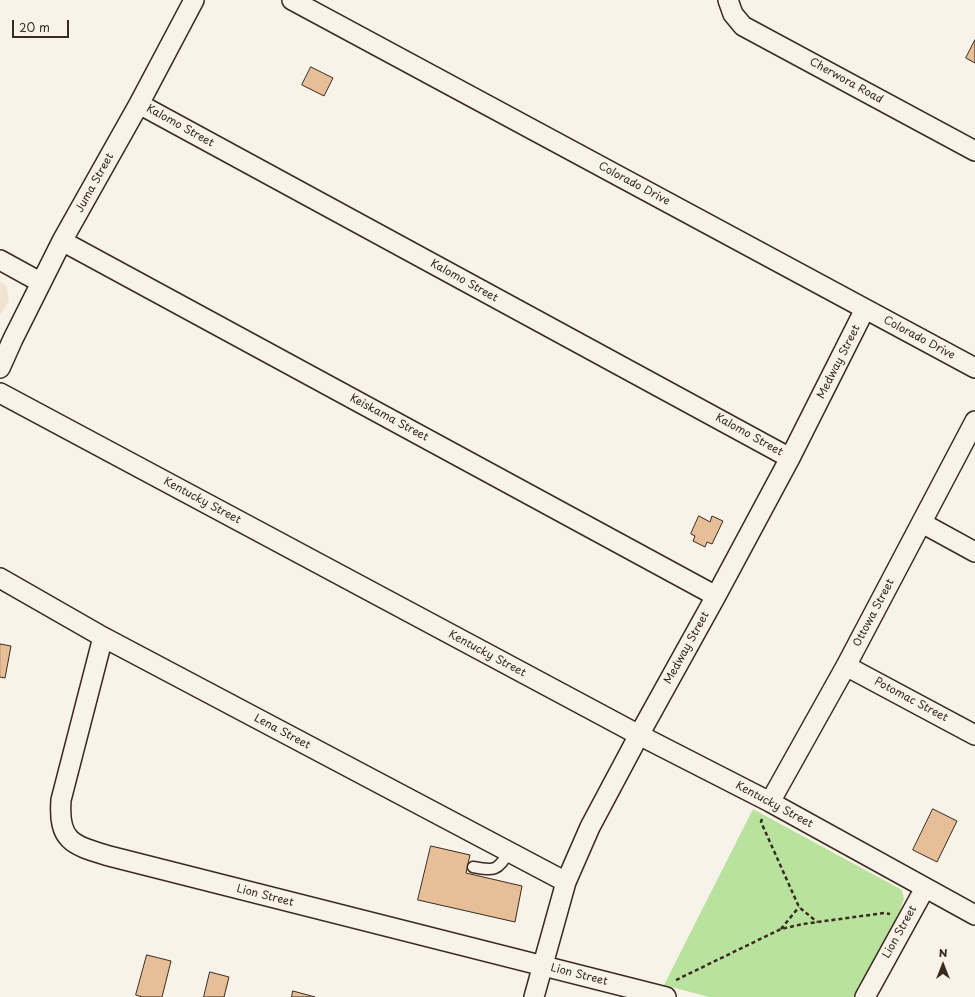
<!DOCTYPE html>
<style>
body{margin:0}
#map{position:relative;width:975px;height:997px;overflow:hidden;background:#f7f3e8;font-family:"Playpen Sans",sans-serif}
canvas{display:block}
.north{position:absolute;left:923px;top:945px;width:40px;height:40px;-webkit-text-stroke:3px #f7f3e8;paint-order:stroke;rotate:0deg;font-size:11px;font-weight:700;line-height:16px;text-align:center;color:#3b2a1e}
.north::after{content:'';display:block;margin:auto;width:14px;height:18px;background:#3b2a1e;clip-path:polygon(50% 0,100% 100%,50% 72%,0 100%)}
.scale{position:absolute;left:12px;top:20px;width:57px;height:18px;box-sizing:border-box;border:2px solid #3b2a1e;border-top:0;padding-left:5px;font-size:12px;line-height:14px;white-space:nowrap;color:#3b2a1e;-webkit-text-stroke:3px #f7f3e8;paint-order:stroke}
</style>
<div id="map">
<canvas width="975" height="997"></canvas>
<div class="north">N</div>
<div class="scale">20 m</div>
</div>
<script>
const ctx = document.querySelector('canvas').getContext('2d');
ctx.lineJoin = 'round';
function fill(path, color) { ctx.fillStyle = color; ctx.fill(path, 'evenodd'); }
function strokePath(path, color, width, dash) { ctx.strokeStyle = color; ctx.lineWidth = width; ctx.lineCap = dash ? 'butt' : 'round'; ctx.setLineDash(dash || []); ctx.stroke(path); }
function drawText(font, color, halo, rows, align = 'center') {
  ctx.font = font + ' "Playpen Sans",sans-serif'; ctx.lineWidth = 3; ctx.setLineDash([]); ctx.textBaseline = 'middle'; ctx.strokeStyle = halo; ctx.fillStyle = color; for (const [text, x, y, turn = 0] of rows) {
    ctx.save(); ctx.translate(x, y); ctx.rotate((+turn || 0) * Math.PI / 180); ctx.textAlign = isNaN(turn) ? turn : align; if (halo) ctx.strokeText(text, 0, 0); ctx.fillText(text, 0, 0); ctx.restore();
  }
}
fill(new Path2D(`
 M0,282L6,285L9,300L0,316Z`), '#f2e3d0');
fill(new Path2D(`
 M753,809L902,890L904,899L900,911L856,997H709L664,985Z`), '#b9e29e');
const building = new Path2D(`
 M975,40V63L966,58Z
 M311,67L333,78L324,96L302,85Z
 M699,516L710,522L712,516L723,521L712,544L707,542L705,547L693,541L695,536L691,534Z
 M0,644L11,646L5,678L0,677Z
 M933,809L957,821L937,862L913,850Z
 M431,846L470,855L466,873L522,886L515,922L418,900Z
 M147,955L171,961L162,997H142L136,995Z
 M210,972L229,977L224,997H204Z
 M293,991L315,997H292Z`);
fill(building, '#e6be97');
strokePath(building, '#3b2a1e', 1);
const lane = new Path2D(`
 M473,867C495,871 497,871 509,852`);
const street = new Path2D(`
 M292,0L975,368
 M728,0L733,14L743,26L975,151
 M139,104L790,458
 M62,241L716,596
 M0,260L40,282
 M0,368L13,339L62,241L139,104L194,0
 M0,393L639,735L770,802L975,915
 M922,523L975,552
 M0,578L103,637L566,882
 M103,637L61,800C58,842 73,845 109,856L666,997
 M846,666L975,735
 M770,802L846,666L975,421
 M534,997L566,882L590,827L639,735L716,596L790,458L865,309
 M865,997L925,888`);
strokePath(lane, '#3b2a1e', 13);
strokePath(street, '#3b2a1e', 22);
strokePath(new Path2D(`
 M762,819L761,822L799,907L817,922
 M781,929L799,907
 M676,980L781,929L803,924L884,913L890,914`), '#3b2a1e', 2.5, [4, 3]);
strokePath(lane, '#f7f3e8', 10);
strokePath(street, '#f7f3e8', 19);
drawText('11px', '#3b2a1e', '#f7f3e8', [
 ["Cherwora Road",846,81,29],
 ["Kalomo Street",180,126,29],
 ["Juma Street",95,183,-61],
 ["Colorado Drive",634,184,28],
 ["Kalomo Street",464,281,29],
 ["Colorado Drive",919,338,28],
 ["Medway Street",839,362,-63],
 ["Keiskama Street",389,418,28],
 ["Kalomo Street",749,435,29],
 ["Kentucky Street",202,501,28],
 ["Ottowa Street",874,613,-62],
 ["Medway Street",687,648,-61],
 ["Kentucky Street",487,654,28],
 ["Potomac Street",911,700,28],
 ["Lena Street",282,732,28],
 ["Kentucky Street",774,805,28],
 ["Lion Street",265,896,14],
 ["Lion Street",900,932,-61],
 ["Lion Street",579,975,14]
]);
</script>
